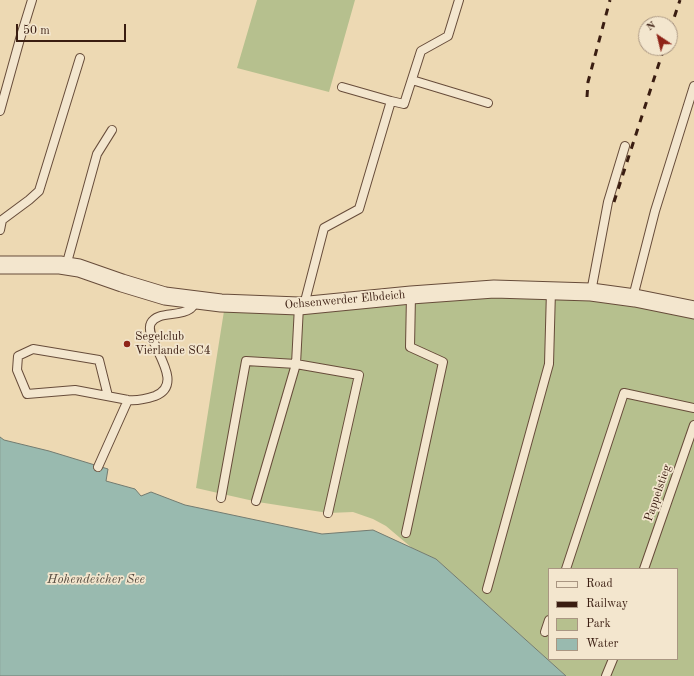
<!DOCTYPE html>
<style>
body{margin:0}
#map{position:relative;width:694px;height:676px;overflow:hidden;background:#edd9b3;font-family:"Old Standard TT",serif}
canvas{display:block}
.legend{position:absolute;left:548px;top:568px;width:130px;height:92px;box-sizing:border-box;background:#f3e6ce;border:1px solid #a99682;margin:0;padding:5px 7px;list-style:none;font-size:12px;color:#3a1d11}
.legend li{display:flex;align-items:center;gap:8px;height:20px}
.legend b{width:20px;border:1px solid #a99682}
.north{position:absolute;left:638px;top:16px;width:40px;height:40px;box-sizing:border-box;background:#f3e6ce;border:1px solid #a99682;border-radius:50%;rotate:325deg;font-size:11px;font-weight:700;line-height:16px;text-align:center;color:#3a1d11}
.north::after{content:'';display:block;margin:auto;width:14px;height:18px;background:#8f2418;clip-path:polygon(50% 0,100% 100%,50% 72%,0 100%)}
.scale{position:absolute;left:16px;top:24px;width:110px;height:18px;box-sizing:border-box;border:2px solid #3a1d11;border-top:0;padding-left:5px;font-size:12px;line-height:14px;white-space:nowrap;color:#3a1d11;-webkit-text-stroke:3px #f3e6ce;paint-order:stroke}
</style>
<div id="map">
<canvas width="694" height="676"></canvas>
<ul class="legend">
<li><b style="height:5px;background:#f3e6ce"></b>Road</li>
<li><b style="height:5px;background:#3a1d11"></b>Railway</li>
<li><b style="height:11px;background:#b6c08e"></b>Park</li>
<li><b style="height:11px;background:#99baaf"></b>Water</li>
</ul>
<div class="north">N</div>
<div class="scale">50 m</div>
</div>
<script>
const ctx = document.querySelector('canvas').getContext('2d');
ctx.lineJoin = 'round';
function fill(path, color) { ctx.fillStyle = color; ctx.fill(path, 'evenodd'); }
function strokePath(path, color, width, dash) { ctx.strokeStyle = color; ctx.lineWidth = width; ctx.lineCap = dash ? 'butt' : 'round'; ctx.setLineDash(dash || []); ctx.stroke(path); }
function drawText(font, color, halo, rows, align = 'center') {
  ctx.font = font + ' "Old Standard TT",serif'; ctx.lineWidth = 3.5; ctx.setLineDash([]); ctx.textBaseline = 'middle'; ctx.strokeStyle = halo; ctx.fillStyle = color; for (const [text, x, y, turn = 0] of rows) {
    ctx.save(); ctx.translate(x, y); ctx.rotate((+turn || 0) * Math.PI / 180); ctx.textAlign = isNaN(turn) ? turn : align; if (halo) ctx.strokeText(text, 0, 0); ctx.fillText(text, 0, 0); ctx.restore();
  }
}
fill(new Path2D(`
 M257,0H355L329,92L237,68Z
 M489,295L572,298L643,305L694,317V676H566L436,559L412,548L386,526L373,519L353,512L328,513L258,502L196,488L224,311L264,313L336,311L429,299ZM549,569H677V659H549Z`), '#b6c08e');
const water = new Path2D(`
 M0,437L4,440L49,451L108,469L106,481L135,489L141,496L151,492L185,505L322,534L373,530L436,559L566,676H0Z`);
fill(water, '#99baaf');
strokePath(water, '#737b70', 1);
const service = new Path2D(`
 M412,80L488,103
 M342,87L391,101
 M0,111L20,39L32,0
 M0,230L2,220L29,200L39,191L80,58
 M66,266L97,154L112,130
 M591,292L608,202L625,146
 M633,297L655,211L694,86
 M304,305L324,228L359,209L391,101L404,104L421,51L448,36L459,0
 M108,396L99,360L33,349L18,356L17,370L27,394L75,390L128,400C138,401 146,399 155,396C189,383 142,339 151,323C157,311 179,317 190,309C193,307 195,303 197,300
 M98,467L128,400
 M221,498L246,361L296,364L359,375L328,513
 M256,501L296,364L299,306
 M406,533L443,362L410,347L411,295
 M566,569L624,393L694,408
 M644,569L694,425
 M487,589L549,364L551,290
 M545,632L549,620
 M606,676L613,659`);
const minor = new Path2D(`
 M0,265H60L79,268L122,283L165,296L221,303L299,306L411,295L494,289L591,292L635,298L694,310`);
strokePath(service, '#674c3a', 10);
strokePath(minor, '#674c3a', 19);
strokePath(service, '#f3e6ce', 8);
strokePath(minor, '#f3e6ce', 17);
strokePath(new Path2D(`
 M670,30L680,0
 M587,97L588,82L610,0
 M614,202L664,48`), '#3a1d11', 3, [7, 7]);
for (const [x, y, r, color] of [
 [127,344,4,"#8f2418"]
]) { const dot = new Path2D(); dot.arc(x, y, r, 0, 2 * Math.PI); ctx.fillStyle = color; ctx.fill(dot); strokePath(dot, '#f3e6ce', 1.5); }
drawText('12px', '#3a1d11', '#f3e6ce', [
 ["Ochsenwerder Elbdeich",345,300,-5],
 ["Pappelstieg",658,493,-71]
]);
drawText('12px', '#3a1d11', '#f3e6ce', [
 ["Segelclub",135,337],
 ["Vierlande SC4",135,351]
], 'left');
drawText('italic 13px', '#564c40', '#f3e6ce', [
 ["Hohendeicher See",96,580]
]);
</script>
